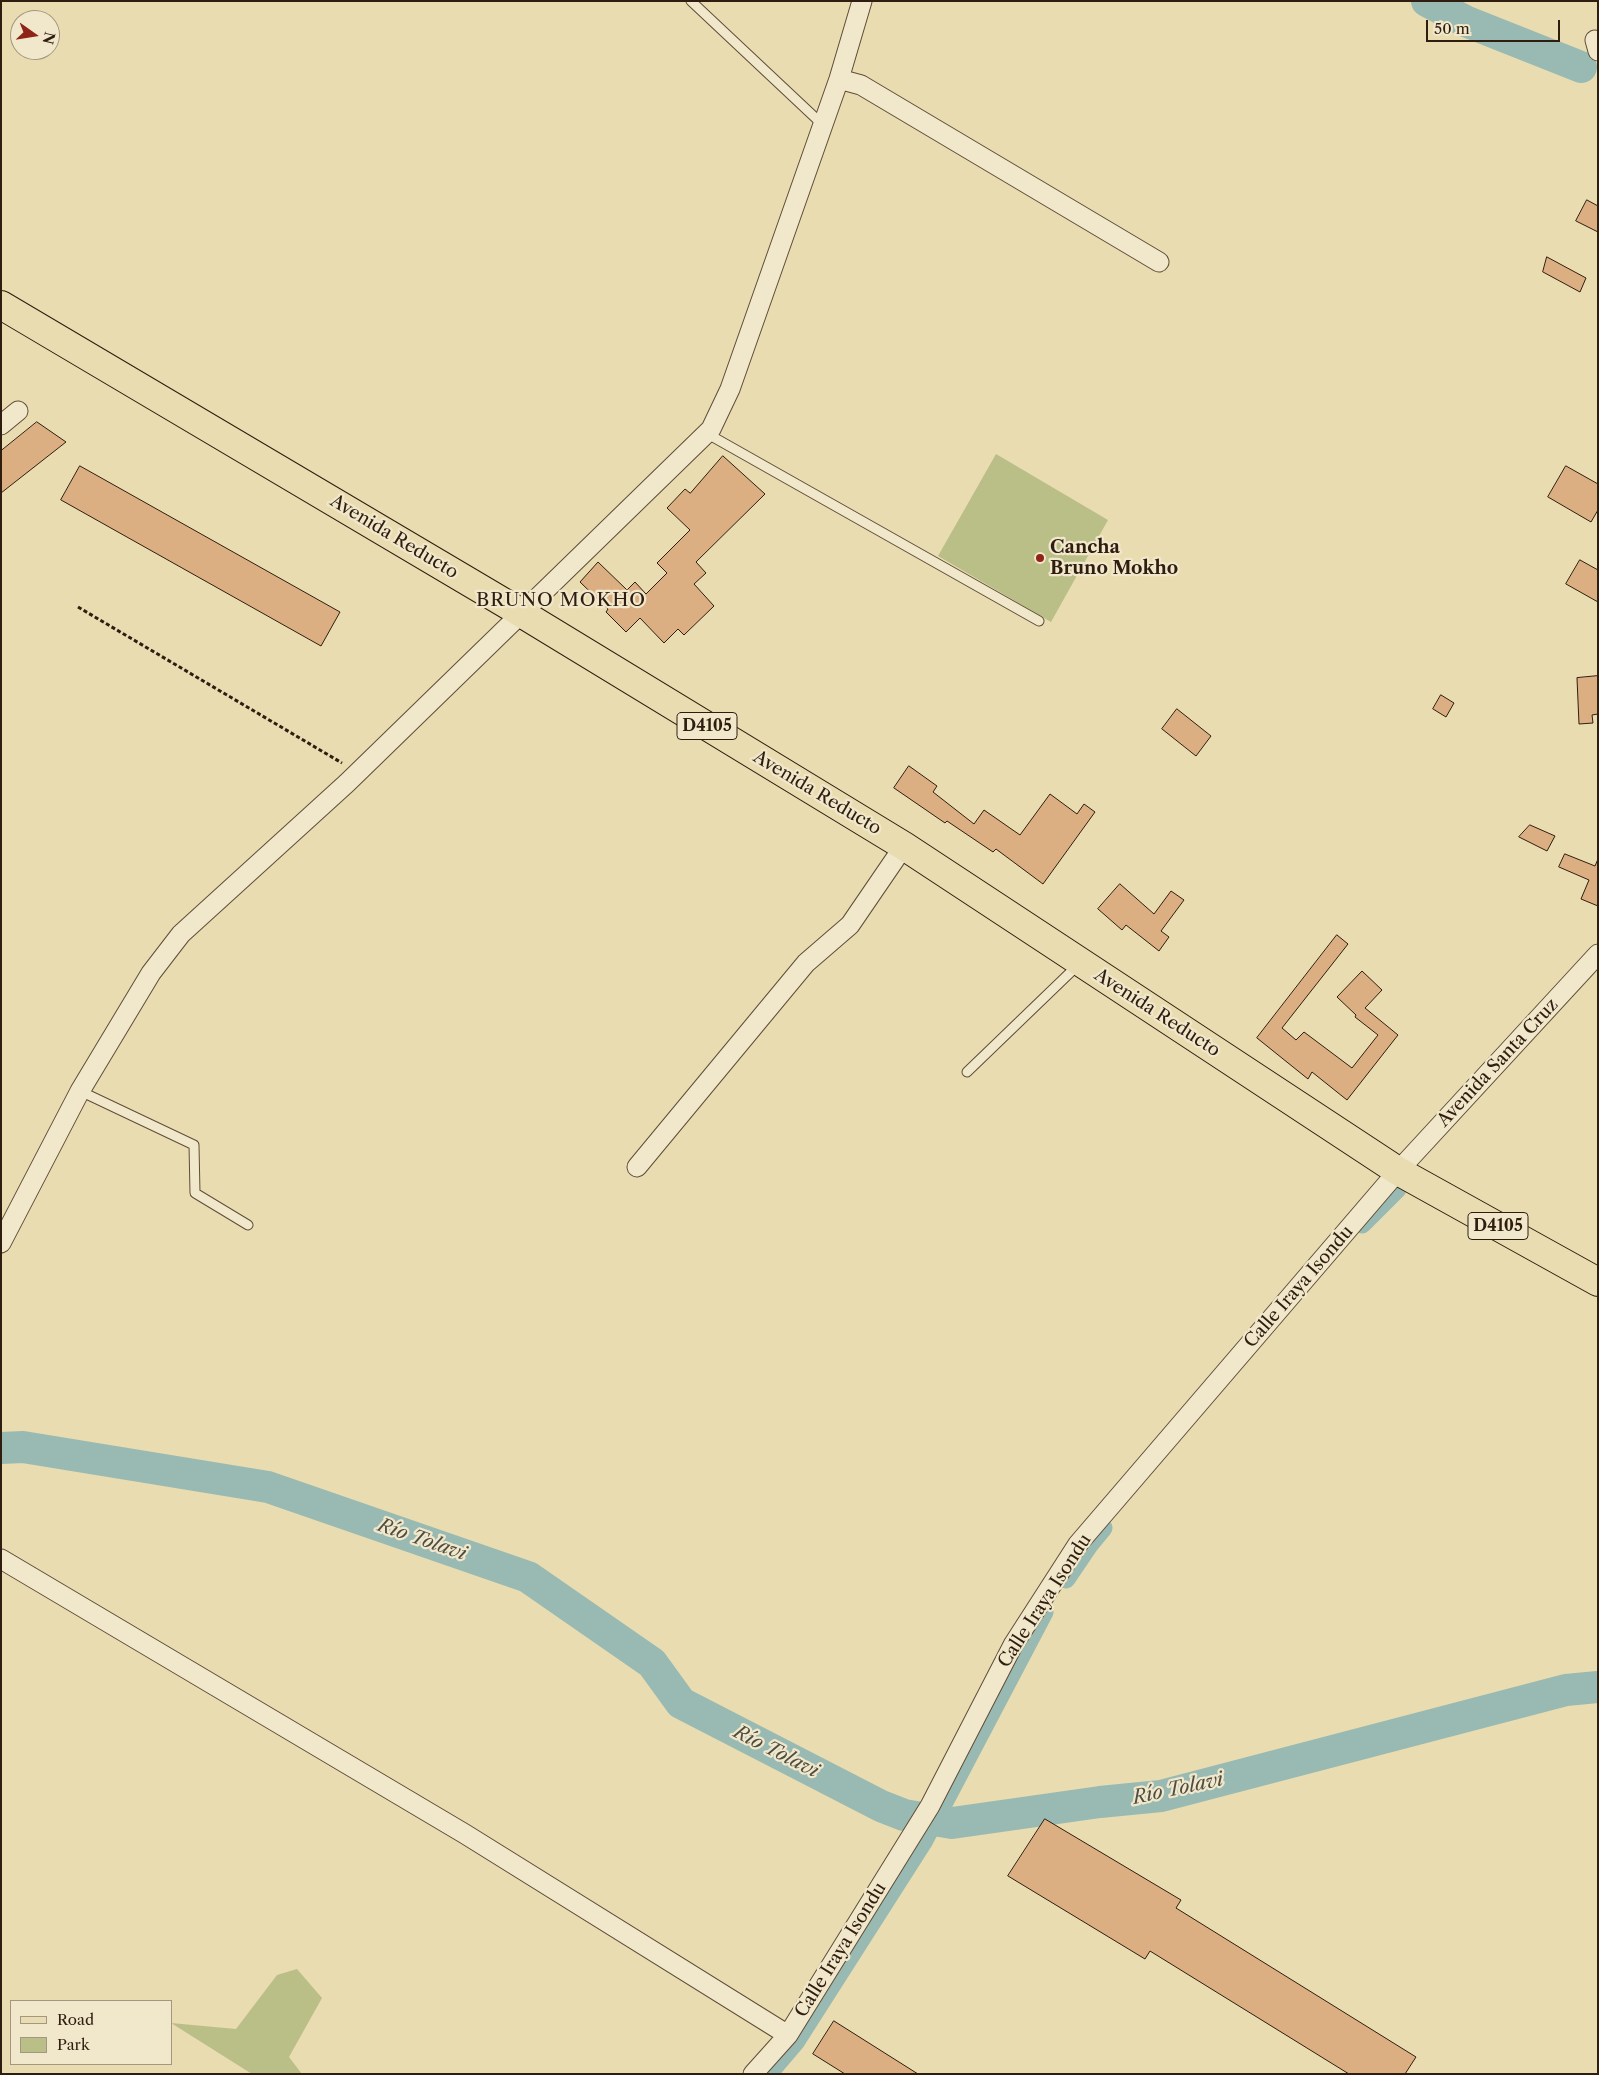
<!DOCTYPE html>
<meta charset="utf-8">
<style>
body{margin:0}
#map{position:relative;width:1599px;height:2075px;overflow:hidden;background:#e9dcb0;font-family:"Libre Caslon Text",serif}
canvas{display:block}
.frame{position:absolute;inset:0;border:2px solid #2f1d10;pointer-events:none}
.legend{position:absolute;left:10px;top:2000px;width:162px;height:65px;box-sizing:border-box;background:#f1e8cc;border:1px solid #a39781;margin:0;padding:6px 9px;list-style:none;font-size:15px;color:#2f1d10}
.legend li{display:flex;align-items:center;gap:10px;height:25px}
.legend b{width:25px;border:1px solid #a39781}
.north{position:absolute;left:10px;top:10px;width:50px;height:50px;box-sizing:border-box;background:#f1e8cc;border:1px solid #a39781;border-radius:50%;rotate:103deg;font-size:14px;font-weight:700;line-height:20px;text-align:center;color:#2f1d10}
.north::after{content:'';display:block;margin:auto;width:18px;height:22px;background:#8f2418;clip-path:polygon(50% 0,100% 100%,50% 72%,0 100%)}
.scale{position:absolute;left:1426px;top:20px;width:134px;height:22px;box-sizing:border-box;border:2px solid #2f1d10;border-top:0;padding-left:6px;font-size:15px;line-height:18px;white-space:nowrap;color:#2f1d10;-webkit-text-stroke:4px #f1e8cc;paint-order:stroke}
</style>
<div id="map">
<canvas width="1599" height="2075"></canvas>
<div class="frame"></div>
<ul class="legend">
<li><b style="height:6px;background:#e9dcb0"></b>Road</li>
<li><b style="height:14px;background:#babf88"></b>Park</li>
</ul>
<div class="north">N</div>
<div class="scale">50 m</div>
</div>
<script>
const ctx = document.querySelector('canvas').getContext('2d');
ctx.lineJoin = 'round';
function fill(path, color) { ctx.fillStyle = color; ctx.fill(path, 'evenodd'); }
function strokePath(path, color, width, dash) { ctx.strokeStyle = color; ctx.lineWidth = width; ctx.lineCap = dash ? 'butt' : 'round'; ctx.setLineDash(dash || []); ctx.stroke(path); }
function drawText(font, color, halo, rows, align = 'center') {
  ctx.font = font + ' "Libre Caslon Text",serif'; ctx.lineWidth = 4.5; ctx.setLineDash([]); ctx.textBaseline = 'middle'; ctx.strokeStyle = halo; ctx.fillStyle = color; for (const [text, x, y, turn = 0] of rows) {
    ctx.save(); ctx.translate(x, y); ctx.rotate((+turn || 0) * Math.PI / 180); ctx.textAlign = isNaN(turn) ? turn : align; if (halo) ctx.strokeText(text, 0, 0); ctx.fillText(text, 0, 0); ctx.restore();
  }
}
fill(new Path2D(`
 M996,454L1108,520L1051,622L938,556Z
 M297,1969L322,1998L289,2057L302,2074H252L171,2023L236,2029L277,1975Z`), '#babf88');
strokePath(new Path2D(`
 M1362,1224L1397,1189
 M1066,1579L1089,1545L1103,1528
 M768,2074L796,2041L923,1842L1044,1612`), '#99bab2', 19);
strokePath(new Path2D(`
 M1427,1L1465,21L1581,67
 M1,1448L23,1447L268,1487L528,1577L652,1663L681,1703L881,1806L904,1815L952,1823L1100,1802L1161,1796L1566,1690L1598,1687`), '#99bab2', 32);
const building = new Path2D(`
 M1587,200L1598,206V232L1576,221Z
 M1547,257L1586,278L1580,292L1543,272Z
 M37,422L66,442L1,493V451Z
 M723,456L765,494L696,562L706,573L694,584L714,606L684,635L678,629L664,643L640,618L626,632L606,612L608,609L580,582L598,562L627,590L635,582L646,594L667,573L657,563L690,530L667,508L685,489L690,493Z
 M80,466L340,612L321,646L61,500Z
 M1566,466L1598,484V510L1591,522L1548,497Z
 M1580,560L1598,570V602L1566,584Z
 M1598,676V714L1592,715L1593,723L1579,724L1577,678Z
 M1441,695L1454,703L1446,717L1433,709Z
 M1177,709L1211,736L1196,756L1162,729Z
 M909,766L937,786L933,792L974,824L984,810L1020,835L1050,794L1077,814L1084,804L1095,812L1043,884L996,849L993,852L947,821L945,823L894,788Z
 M1530,825L1555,836L1547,851L1519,837Z
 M1565,854L1595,866L1598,859V906L1581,899L1589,880L1559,867Z
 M1120,884L1154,914L1171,891L1184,900L1161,931L1169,937L1159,951L1126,925L1122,930L1098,909Z
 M1337,935L1348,944L1282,1028L1296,1040L1304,1032L1352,1068L1378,1035L1355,1017L1356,1015L1337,997L1362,971L1382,990L1365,1008L1398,1035L1347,1100L1312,1072L1308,1079L1257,1038Z
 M1045,1819L1181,1900L1176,1908L1416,2057L1405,2074H1349L1150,1951L1145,1959L1008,1876Z
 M834,2021L918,2074H845L813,2054Z`);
fill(building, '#dcaf83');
strokePath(building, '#2f1d10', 1);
const service = new Path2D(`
 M691,1L823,125
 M706,433L1039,621
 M967,1072L1078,965
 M80,1091L194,1145L195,1193L248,1225`);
const minor = new Path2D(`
 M1598,41L1595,40L1598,51
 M839,79L861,85L1159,262
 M1,425L18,411
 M637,1167L806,963L850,925L904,846
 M1,1243L80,1091L151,973L181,934L347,783L711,429L730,389L839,79L862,1
 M1,1559L465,1834L788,2035
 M753,2074L788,2035L930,1806L1013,1645L1078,1544L1398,1171L1598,954`);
const primary = new Path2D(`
 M1,305L508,605L904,846L1398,1171L1598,1282`);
strokePath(service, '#5e4d38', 11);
strokePath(minor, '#5e4d38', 21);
strokePath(primary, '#2f1d10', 30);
strokePath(new Path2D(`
 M78,607L342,763`), '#2f1d10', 3, [4, 2.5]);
strokePath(service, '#f1e8cc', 9);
strokePath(minor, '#f1e8cc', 19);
strokePath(primary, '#e9dcb0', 28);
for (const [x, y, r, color] of [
 [1040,558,5,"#8f2418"]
]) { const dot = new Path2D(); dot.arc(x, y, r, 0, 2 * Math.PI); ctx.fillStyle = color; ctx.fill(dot); strokePath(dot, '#f1e8cc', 2); }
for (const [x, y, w] of [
 [707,726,60],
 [1498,1226,60]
]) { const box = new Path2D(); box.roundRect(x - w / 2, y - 13.5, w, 27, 4); ctx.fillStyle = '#f1e8cc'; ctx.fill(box); strokePath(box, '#2f1d10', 1); }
drawText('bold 16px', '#2f1d10', null, [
 ["D4105",707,726],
 ["D4105",1498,1226]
]);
drawText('18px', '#2f1d10', '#f1e8cc', [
 ["Avenida Reducto",394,537,31],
 ["Avenida Reducto",817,793,31],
 ["Avenida Reducto",1157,1013,33],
 ["Avenida Santa Cruz",1498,1063,-47],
 ["Calle Iraya Isondu",1299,1287,-49],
 ["Calle Iraya Isondu",1045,1601,-57],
 ["Calle Iraya Isondu",841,1950,-58]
]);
drawText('bold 18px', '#2f1d10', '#f1e8cc', [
 ["Cancha",1050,548],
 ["Bruno Mokho",1050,569]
], 'left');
ctx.letterSpacing = '1px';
drawText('19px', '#2f1d10', '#f1e8cc', [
 ["BRUNO MOKHO",561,601]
]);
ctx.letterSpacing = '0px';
drawText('italic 19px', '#4f4c41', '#f1e8cc', [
 ["Río Tolavi",422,1540,19],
 ["Río Tolavi",776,1752,27],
 ["Río Tolavi",1178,1789,-12]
]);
</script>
